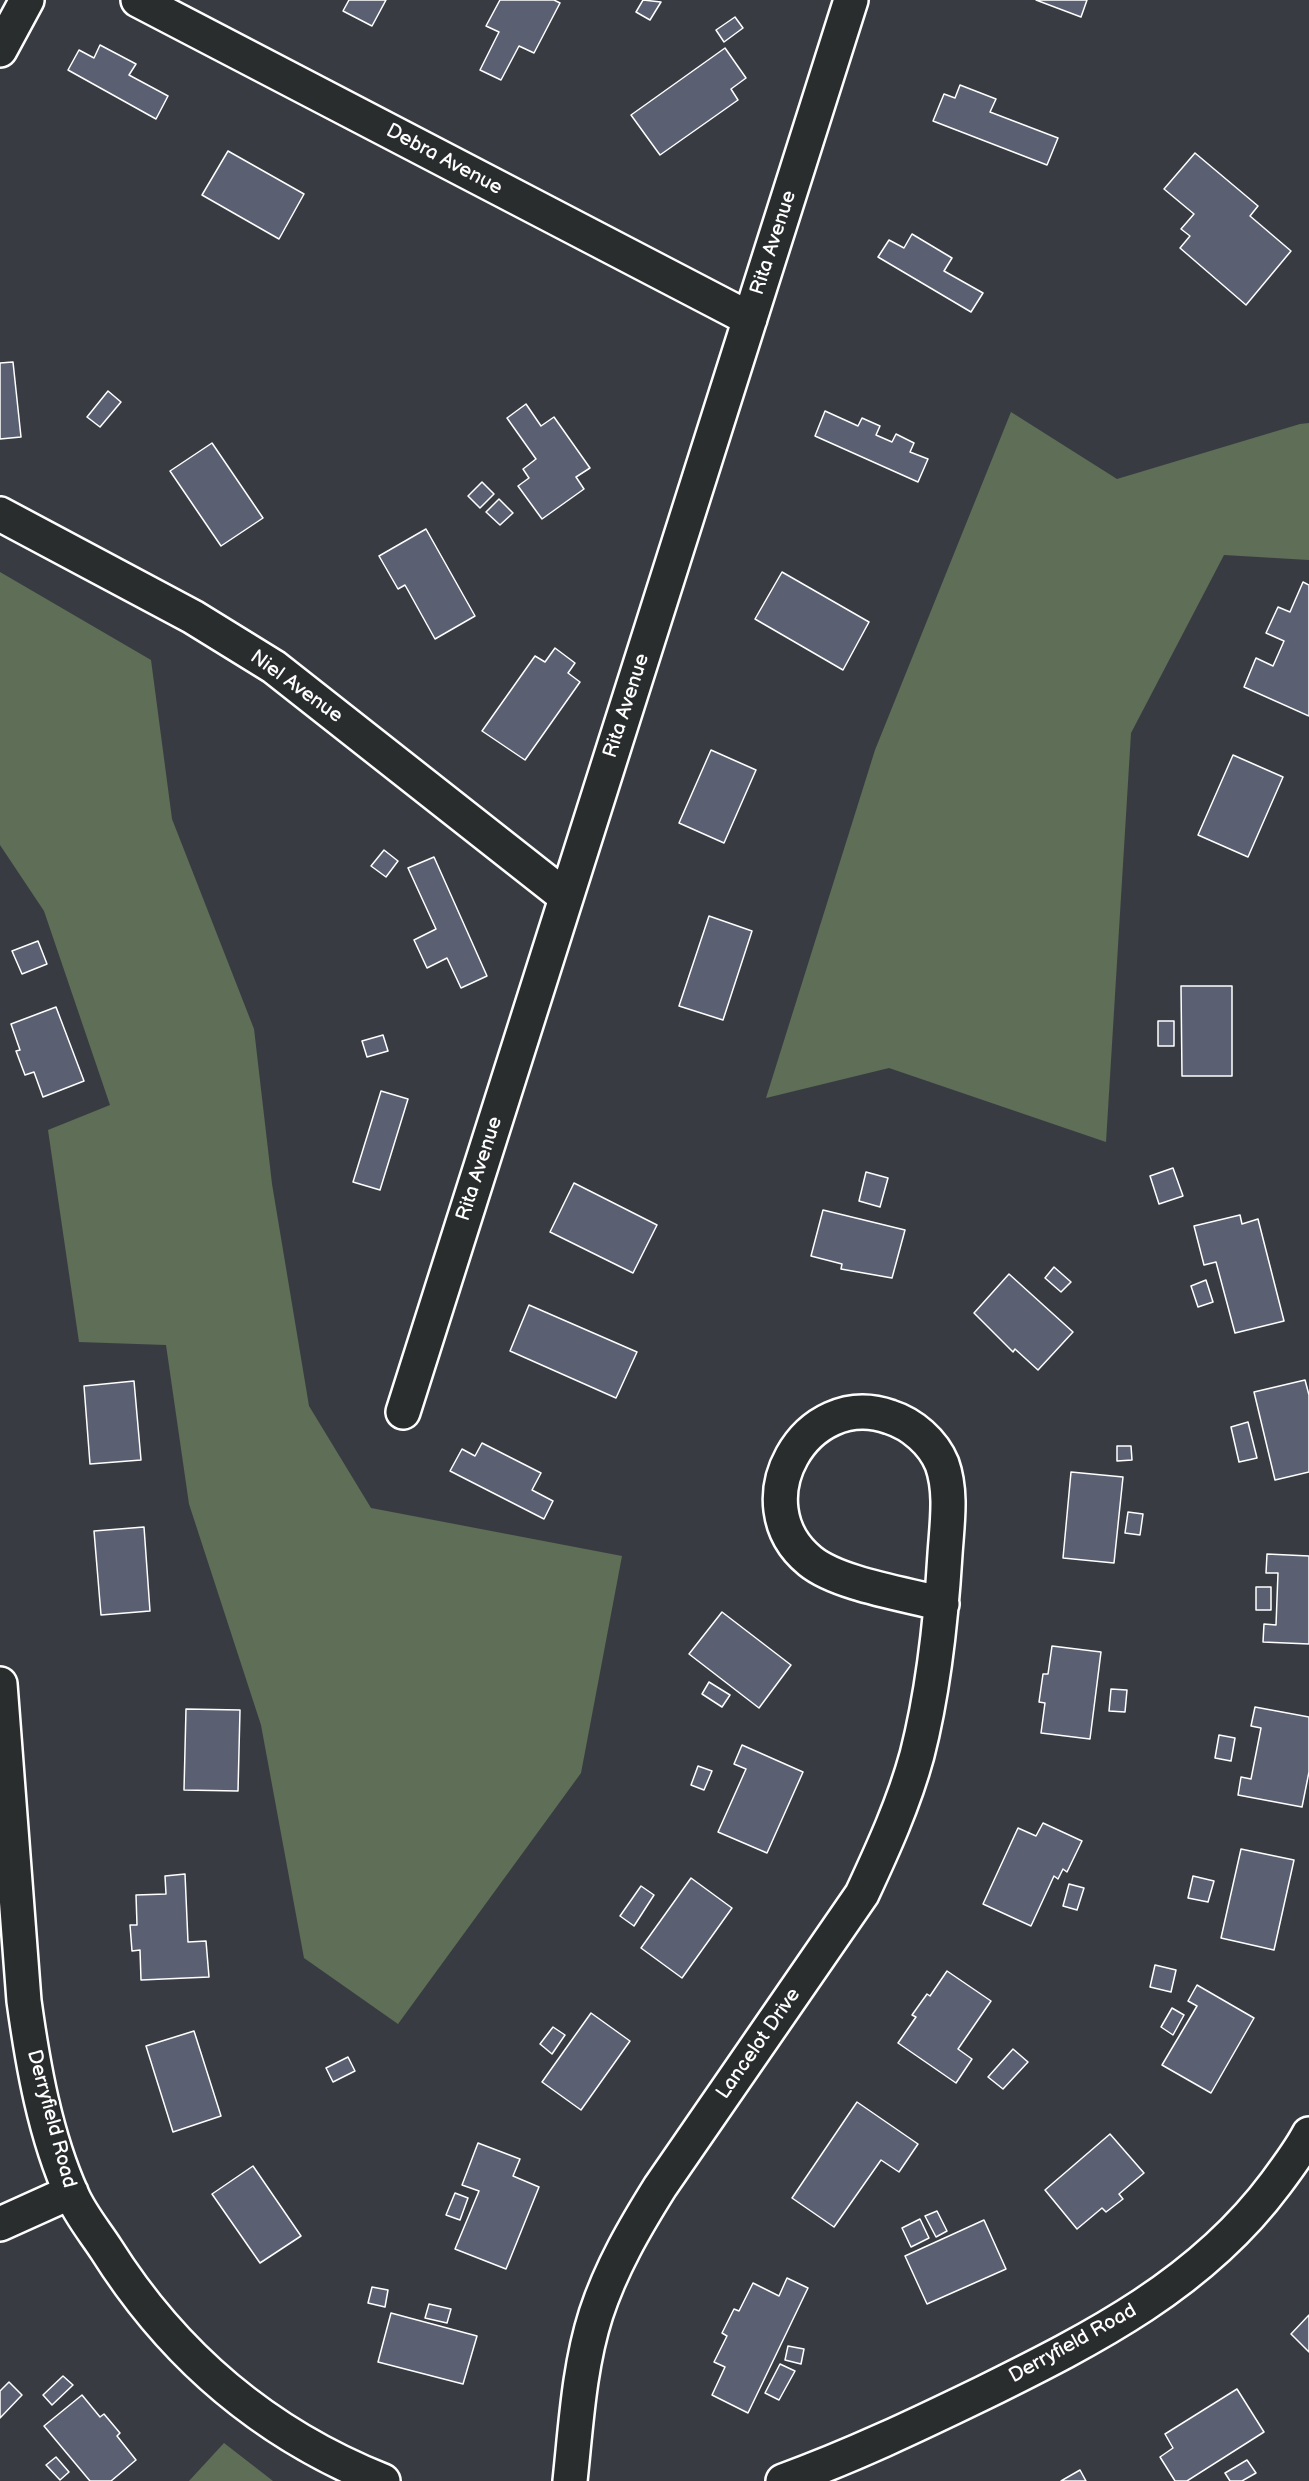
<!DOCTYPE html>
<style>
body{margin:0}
canvas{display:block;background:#383c42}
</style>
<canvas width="1309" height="2481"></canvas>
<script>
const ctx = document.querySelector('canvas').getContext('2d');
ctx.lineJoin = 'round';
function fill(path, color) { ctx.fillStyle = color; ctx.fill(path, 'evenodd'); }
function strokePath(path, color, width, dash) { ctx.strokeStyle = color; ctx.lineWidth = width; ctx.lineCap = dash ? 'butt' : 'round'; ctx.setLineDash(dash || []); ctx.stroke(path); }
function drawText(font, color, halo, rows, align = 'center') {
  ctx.font = font + ' "Balsamiq Sans",sans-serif'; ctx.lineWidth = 4.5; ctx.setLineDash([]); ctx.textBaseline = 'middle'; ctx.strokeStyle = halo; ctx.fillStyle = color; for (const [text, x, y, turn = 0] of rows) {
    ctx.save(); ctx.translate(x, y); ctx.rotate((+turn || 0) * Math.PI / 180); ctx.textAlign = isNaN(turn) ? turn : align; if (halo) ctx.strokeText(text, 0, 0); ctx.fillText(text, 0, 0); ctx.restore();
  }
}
fill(new Path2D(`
 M1011,412L1117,479L1300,424L1309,423V560L1224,555L1131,733L1106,1142L889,1068L766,1098L875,750Z
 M0,572L151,660L172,819L254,1029L272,1184L309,1406L371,1508L622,1556L581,1773L398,2024L304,1958L261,1725L189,1504L166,1345L79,1342L48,1130L110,1105L44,911L0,845Z
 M224,2443L273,2481H189Z`), '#5f6e56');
const building = new Path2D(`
 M349,0H386L372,26L343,11Z
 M500,0H554L560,3L534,53L519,46L501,80L480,70L499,32L486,26Z
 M643,0L661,2L650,20L636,12Z
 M1036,0H1087L1081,17Z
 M735,17L743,28L724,42L716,30Z
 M100,45L136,64L129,75L168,96L156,119L68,70L79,50L94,58Z
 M725,48L746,78L731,89L738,100L660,155L631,115Z
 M960,85L996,99L990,112L1058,138L1047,165L933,121L944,94L955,98Z
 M228,151L304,194L279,239L202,195Z
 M1195,153L1258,206L1250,216L1291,251L1246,305L1180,248L1190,236L1181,229L1194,214L1164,189Z
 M912,234L952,258L944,271L983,293L971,312L878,257L889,240L904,248Z
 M13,362L21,437L0,439V363Z
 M108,391L121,402L100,427L87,417Z
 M526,404L541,426L554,417L590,468L576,477L584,489L542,519L518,486L529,478L523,469L536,459L507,418Z
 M825,411L858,426L862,418L880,426L876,435L892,442L896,434L914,443L910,452L928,459L918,482L815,436Z
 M212,443L263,518L221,546L170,471Z
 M482,482L494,494L480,508L468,496Z
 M499,499L513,513L500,525L486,512Z
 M426,529L475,616L435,639L405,585L398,589L379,556Z
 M782,572L869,622L843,670L755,619Z
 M1303,582L1309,585V716L1244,687L1256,658L1273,666L1284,641L1266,633L1278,607L1290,612Z
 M555,648L575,663L568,673L580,682L525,760L482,731L535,656L545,662Z
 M711,750L756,770L724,843L679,823Z
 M1233,755L1283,777L1248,857L1198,835Z
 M384,850L398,861L386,877L371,866Z
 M434,857L487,976L461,988L447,958L427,968L414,940L436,929L408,868Z
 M709,916L752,931L723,1020L679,1006Z
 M38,941L47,964L22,974L12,951Z
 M1181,986H1232V1076H1182Z
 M56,1007L84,1081L43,1097L34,1072L25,1075L16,1051L20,1050L11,1024Z
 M1158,1021H1174V1046H1158Z
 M383,1035L388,1051L367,1057L362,1041Z
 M381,1091L408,1099L380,1190L353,1182Z
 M1173,1168L1183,1196L1159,1204L1150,1176Z
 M866,1172L888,1178L880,1207L859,1201Z
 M574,1183L657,1225L633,1273L550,1232Z
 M823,1210L905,1230L892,1278L841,1269L842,1264L811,1256Z
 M1240,1215L1242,1224L1258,1219L1284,1321L1235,1333L1216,1262L1204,1265L1194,1226Z
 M1054,1267L1071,1282L1061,1292L1045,1278Z
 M1009,1274L1073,1332L1038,1370L1015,1349L1013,1352L974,1313Z
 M1206,1280L1213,1302L1198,1307L1191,1286Z
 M529,1305L637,1352L616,1398L510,1351Z
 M1305,1380L1309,1395V1472L1275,1480L1254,1392Z
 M134,1381L141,1460L90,1464L84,1386Z
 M1248,1422L1257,1458L1239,1462L1231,1427Z
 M482,1443L541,1473L532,1490L553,1501L544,1519L450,1471L462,1449L475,1456Z
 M1117,1446H1131L1132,1460L1117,1461Z
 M1071,1472L1123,1477L1114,1563L1063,1558Z
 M1128,1512L1143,1514L1140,1535L1125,1533Z
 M144,1527L150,1611L101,1615L94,1531Z
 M1267,1554L1309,1556V1644L1263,1642L1264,1624L1276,1625L1278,1573H1266Z
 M1256,1587H1271V1610H1256Z
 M722,1612L791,1665L759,1708L689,1654Z
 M1052,1646L1101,1652L1090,1739L1041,1733L1045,1703L1039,1702L1043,1674H1048Z
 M709,1682L730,1695L722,1707L702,1694Z
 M1111,1689L1127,1690L1125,1712L1109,1711Z
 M1255,1707L1309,1717V1772L1302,1807L1238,1795L1241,1777L1251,1779L1261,1728L1251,1726Z
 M186,1709L240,1710L238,1791L184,1790Z
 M1219,1735L1235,1738L1231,1761L1215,1758Z
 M742,1745L803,1772L767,1853L718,1832L746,1769L734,1764Z
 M698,1766L712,1771L704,1790L691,1785Z
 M1043,1823L1082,1841L1067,1872L1063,1869L1058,1879L1054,1876L1031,1926L983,1904L1018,1828L1036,1836Z
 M1241,1849L1294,1860L1274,1950L1221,1938Z
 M185,1874L188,1942L206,1941L209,1977L141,1980L140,1950L132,1951L130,1925H137L136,1895L166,1894L165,1876Z
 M1193,1876L1214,1881L1208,1902L1188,1898Z
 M691,1878L732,1908L682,1978L641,1948Z
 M1069,1884L1084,1888L1077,1910L1063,1906Z
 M641,1886L654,1895L634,1926L620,1916Z
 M1155,1965L1176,1970L1171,1992L1150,1987Z
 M947,1971L991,2001L958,2049L972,2059L956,2083L898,2043L916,2017L912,2015L927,1994L930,1996Z
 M1197,1985L1254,2018L1211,2093L1162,2065L1197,2006L1188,2001Z
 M1172,2008L1184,2015L1173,2035L1161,2027Z
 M591,2013L630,2041L581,2110L542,2082Z
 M553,2027L565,2035L552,2054L540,2044Z
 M194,2031L221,2116L173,2132L146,2046Z
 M1013,2049L1028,2062L1003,2089L988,2077Z
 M348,2057L355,2071L333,2082L326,2068Z
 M857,2102L918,2144L899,2172L881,2160L834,2227L792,2198Z
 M1110,2134L1144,2173L1119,2194L1123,2199L1106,2212L1102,2208L1077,2229L1045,2190Z
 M478,2143L520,2159L513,2176L539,2187L506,2269L455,2249L479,2191L462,2185Z
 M253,2166L301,2236L260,2263L212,2194Z
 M455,2193L468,2198L460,2220L446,2215Z
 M937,2211L947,2231L936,2237L925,2216Z
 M920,2219L929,2238L911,2247L902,2228Z
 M984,2220L1006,2269L927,2304L905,2256Z
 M787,2278L808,2288L748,2413L712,2395L725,2367L714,2362L727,2336L722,2333L734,2309L739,2311L753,2283L779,2296Z
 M372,2287L388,2290L385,2307L368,2303Z
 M429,2304L451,2309L447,2323L425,2318Z
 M391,2313L477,2336L463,2384L378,2362Z
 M1309,2315V2352L1291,2334Z
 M788,2346L804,2349L801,2364L785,2360Z
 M780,2364L795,2371L779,2400L765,2393Z
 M63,2376L73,2385L52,2405L43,2395Z
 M9,2382L22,2395L0,2418V2391Z
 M1237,2389L1264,2432L1187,2481H1175L1160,2457L1173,2448L1165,2434Z
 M82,2395L100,2417L104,2414L120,2433L117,2436L136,2460L111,2481H90L44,2426Z
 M56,2457L69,2472L60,2480L46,2465Z
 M1247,2460L1256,2473L1242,2481H1230L1225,2473Z
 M1080,2470L1086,2481H1061Z`);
fill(building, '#5a6072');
strokePath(building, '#fff', 1.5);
const minor = new Path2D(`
 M138,0L750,319
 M0,50L27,0
 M0,514L193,617L274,667L566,897
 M403,1412L851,0
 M0,1684L24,2001C33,2066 45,2135 72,2195C80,2214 95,2232 106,2249C174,2357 265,2434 383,2481
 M0,2224L71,2192
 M570,2481C576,2425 579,2367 596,2314C611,2268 635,2227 660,2187L862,1894C883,1849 904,1803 917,1755C934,1689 941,1621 945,1554C947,1524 952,1492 942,1464C933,1442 912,1424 890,1417C805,1387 740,1504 810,1561C838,1584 905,1594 942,1604
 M783,2481C852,2456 917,2425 983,2393C1094,2338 1201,2284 1276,2183C1288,2167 1300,2151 1309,2134`);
strokePath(minor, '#fff', 38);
strokePath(minor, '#2a2d2e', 33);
drawText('20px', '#fff', '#2a2d2e', [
 ["Debra Avenue",444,160,28],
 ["Rita Avenue",774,243,-72],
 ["Niel Avenue",296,687,36],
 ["Rita Avenue",627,706,-72],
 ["Rita Avenue",480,1169,-72],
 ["Lancelot Drive",759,2044,-55],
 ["Derryfield Road",51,2119,75],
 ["Derryfield Road",1073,2344,-29]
]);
</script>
